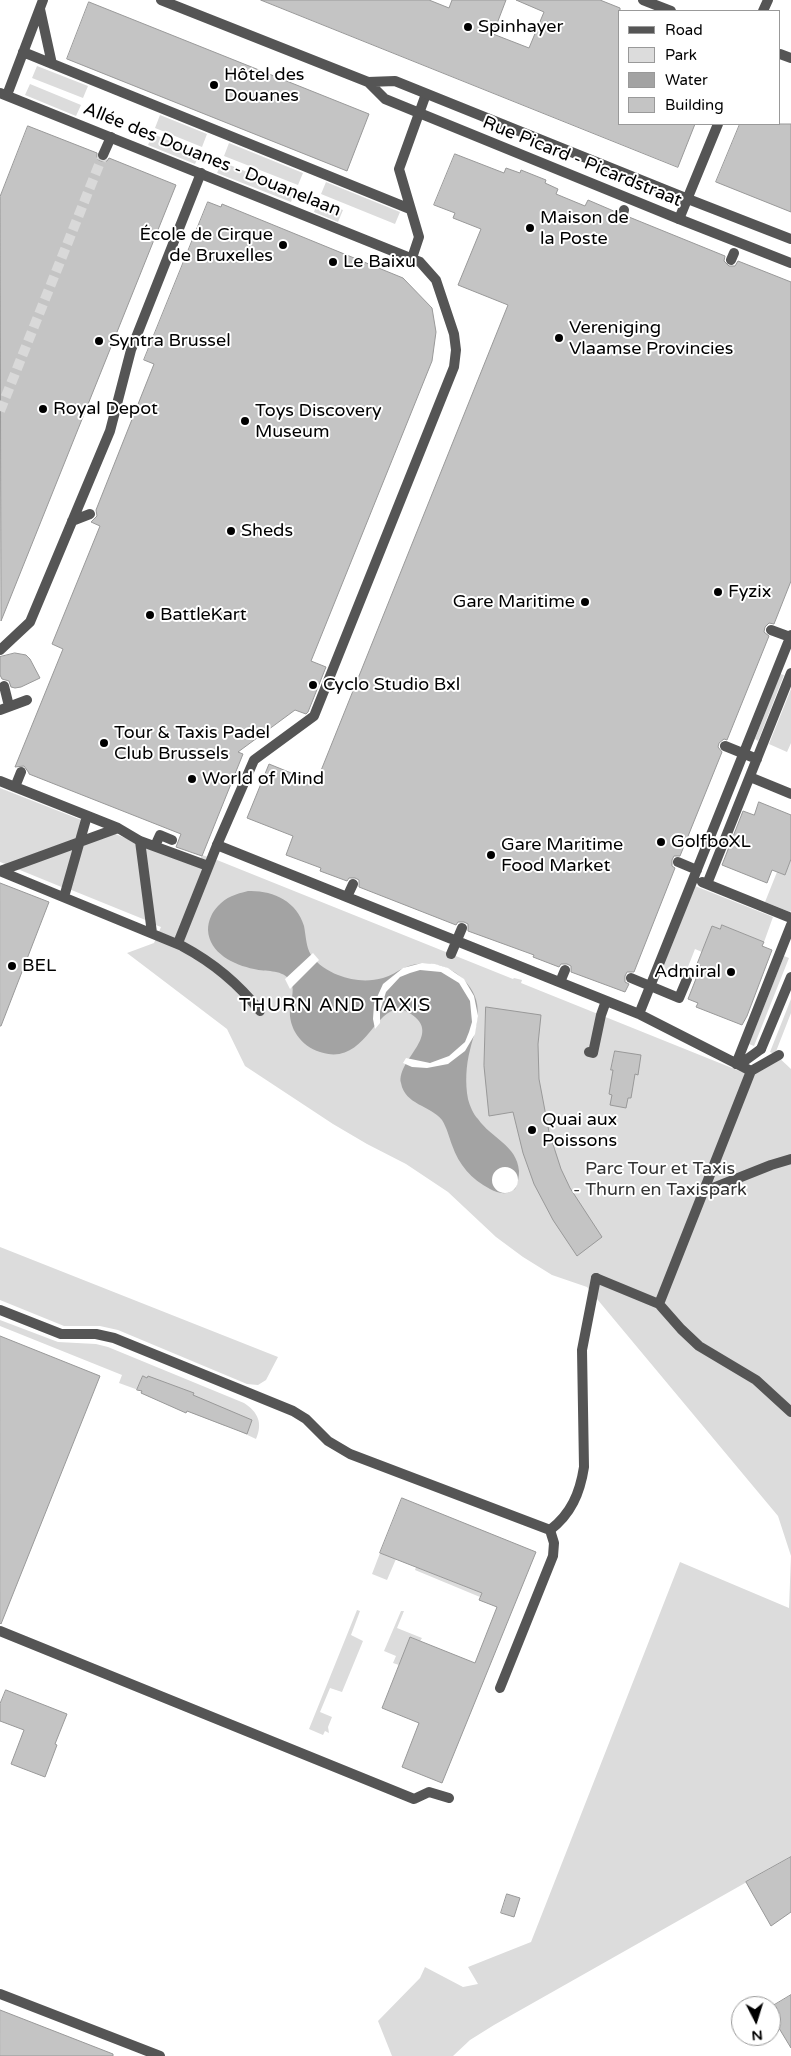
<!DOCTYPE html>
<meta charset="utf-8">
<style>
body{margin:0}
#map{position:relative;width:791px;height:2056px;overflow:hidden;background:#fff;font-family:"Varela Round",sans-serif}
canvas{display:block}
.legend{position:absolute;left:618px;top:10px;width:162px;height:115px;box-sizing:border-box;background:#fff;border:1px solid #999;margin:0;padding:6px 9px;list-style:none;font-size:15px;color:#000}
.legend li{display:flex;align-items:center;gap:10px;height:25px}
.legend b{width:25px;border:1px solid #999}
.north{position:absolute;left:731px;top:1996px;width:50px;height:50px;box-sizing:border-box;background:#fff;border:1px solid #999;border-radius:50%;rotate:175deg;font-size:14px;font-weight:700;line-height:20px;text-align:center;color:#000}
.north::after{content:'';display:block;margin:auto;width:18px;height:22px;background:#000;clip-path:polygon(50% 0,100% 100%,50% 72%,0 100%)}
</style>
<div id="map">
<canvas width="791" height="2056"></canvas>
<ul class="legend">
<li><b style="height:6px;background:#555"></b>Road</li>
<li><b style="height:14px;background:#dcdcdc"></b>Park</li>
<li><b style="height:14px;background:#a3a3a3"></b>Water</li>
<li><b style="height:14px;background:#c4c4c4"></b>Building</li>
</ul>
<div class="north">N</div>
</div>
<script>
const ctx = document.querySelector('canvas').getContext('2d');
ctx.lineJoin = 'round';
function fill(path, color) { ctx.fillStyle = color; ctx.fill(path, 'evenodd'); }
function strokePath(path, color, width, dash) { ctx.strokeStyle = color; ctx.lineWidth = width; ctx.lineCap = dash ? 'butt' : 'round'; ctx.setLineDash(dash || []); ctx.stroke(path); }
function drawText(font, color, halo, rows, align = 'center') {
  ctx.font = font + ' "Varela Round",sans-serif'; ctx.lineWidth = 4; ctx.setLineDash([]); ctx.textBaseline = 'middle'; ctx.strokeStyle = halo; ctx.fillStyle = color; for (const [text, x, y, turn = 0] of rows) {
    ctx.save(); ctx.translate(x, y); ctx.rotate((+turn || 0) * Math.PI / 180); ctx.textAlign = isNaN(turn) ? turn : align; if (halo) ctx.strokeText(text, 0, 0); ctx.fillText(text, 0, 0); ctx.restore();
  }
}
fill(new Path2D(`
 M37,66L88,86L83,98L32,78Z
 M30,84L81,105L76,116L25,95Z
 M160,115L207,134L202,147L155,128Z
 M153,134L200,153L195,164L148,145Z
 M229,143L303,173L298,185L224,156Z
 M222,162L295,191L291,202L217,173Z
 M326,182L400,212L395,224L321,194Z
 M318,200L343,210L338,222L314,212Z
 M780,674L784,675L758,741L755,739Z
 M791,689V743L787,752L769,744Z
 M0,788L84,821L78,840L8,865L0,862Z
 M113,833L138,843L148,921L69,889L82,844Z
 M143,845L200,859L202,855L217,860L513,979L514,978L522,980L521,983L742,1072L774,1054L770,1052L791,999V1013L775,1054L791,1069V1857L494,2025L470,2040L453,2056H392L378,2021L420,1978L425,1967L463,1987L478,1984L468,1967L531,1942L680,1562L789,1608L791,1556L778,1516L587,1287L552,1275L523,1257L496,1237L448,1192L406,1164L367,1144L333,1124L245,1066L227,1029L127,953L154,943L161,927L153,924Z
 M76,846L64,888L15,868Z
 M791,859V911L790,912L765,902L777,872L785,875Z
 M695,886L773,917L764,942L722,925L702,952L695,949L684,977L662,969Z
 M784,956L789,958L754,1046L749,1044Z
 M0,1247L278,1357L266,1380L258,1385L247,1384L118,1330L100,1326H64L0,1300Z
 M0,1320L58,1342L96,1344L108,1347L244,1403C258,1412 263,1423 256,1439L226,1425L225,1426L187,1411V1413L141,1393V1391L119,1383L122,1375L0,1326Z
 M380,1553L396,1559L387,1580L372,1574Z
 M416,1567L482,1593L480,1597L415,1570Z
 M357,1610L360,1611L351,1635L363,1641L342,1692L330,1688L320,1712L332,1717L328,1727L329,1733L325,1731L323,1735L309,1729Z
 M401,1611H404L397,1628L422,1638L420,1641L411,1637L399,1665L393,1663L396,1656L384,1651Z`), '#dcdcdc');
fill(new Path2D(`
 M248,891C272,890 297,901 304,926C306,936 306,947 311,955C318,965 328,971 338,975C352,981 369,982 383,978C391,976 397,971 404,968C423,959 448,964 463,979C486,1002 477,1023 470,1050C466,1065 465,1083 468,1099C470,1106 473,1114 478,1119C491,1138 517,1145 519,1171C519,1177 518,1183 515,1189C507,1195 499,1194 490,1189C471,1179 459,1165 452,1145C449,1137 447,1128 442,1120C430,1105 405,1105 401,1083C397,1059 443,1035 411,1014C376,990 370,1069 320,1052C301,1046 288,1028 290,1008C291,999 296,988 289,979C280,969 266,972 254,969C234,965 209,953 208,930C208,921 212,912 218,906C226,897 236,894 248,891Z`), '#a3a3a3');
fill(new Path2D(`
 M313,953L319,960L290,989L285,979Z
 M422,963L435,964L448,968L464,979L474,996L478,1016L475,1034L465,1051L448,1064L427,1068L412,1067L403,1063L406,1058L430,1063L449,1056L465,1042L469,1032L472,1022L470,1001L459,983L441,972L420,970L410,973L400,977L386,992L380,1011V1023L375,1029L373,1019L374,1004L383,984L403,968Z
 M492 1180a13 13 0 1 1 26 0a13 13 0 1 1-26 0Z`), '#fff');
const building = new Path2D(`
 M261,0H429L449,8L452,0H506L493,34L529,48L544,12L516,0H600L620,8V124H695L678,167Z
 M89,2L369,114L347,171L67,59Z
 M740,124H791V212L716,182Z
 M28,126L97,153V159L101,161H107L109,158L176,185L1,621L0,197Z
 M455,154L504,173L506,168L520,173L521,170L546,180L545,183L558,189L556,194L585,206L588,200L616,212L617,216L621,220H625L629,217L725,256L724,261L729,266H735L738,261L791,282V581L774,624L769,623L765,627L764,632L769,636L727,740L724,739L719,743L718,747L722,752L680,856H674L672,860V866L675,868L634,972H627L625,976V982L629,984L625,992L571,972V966L567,964H561L559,967L533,957L534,955L468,931V924L464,922H458L456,925L359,887V880L355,878H349L347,881L320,871L321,868L286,855L293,836L247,818L269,764L316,783L508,305L458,285L481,229L453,218L455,213L434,205Z
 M208,202L221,207L222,204L403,278L432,308L436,332L432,361L311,661L326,667L308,712L306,714L295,710L238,752L243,754L202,856L176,847L181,834L29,774V773L24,766L15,767L63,649L52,644L100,526L91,522L97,516L96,510L154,364L144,360Z
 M15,653L26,655L30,659L40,678L21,687L15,688L11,687L9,681L2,679L0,675V657Z
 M759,802L791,815V859L785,875L772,870L767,883L722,865L743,811L754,815Z
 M0,883L49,902L1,1026H0Z
 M722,925L764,942L762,946L772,950L747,1016L742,1025L696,1007L698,1003L688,999L701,966L697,964L712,926L720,929Z
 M486,1007L541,1015L538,1044L539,1079L549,1132L561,1169L570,1188L602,1237L577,1256L553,1220L534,1184L523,1153L513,1112L489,1116L484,1066Z
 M615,1051L641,1055L638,1075L635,1074L631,1098H628L626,1108L610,1105L612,1095L609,1094L613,1070H611Z
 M0,1336L100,1376L1,1624L0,1623Z
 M143,1376L147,1378L148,1376L194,1393L193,1395L252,1420L247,1434L187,1411L186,1413L141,1393L142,1391L137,1390Z
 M402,1498L536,1552L442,1783L402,1767L419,1723L382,1708L410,1637L475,1663L497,1607L479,1600L482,1593L380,1553Z
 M6,1690L67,1714L55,1744L57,1745L45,1777L11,1764L24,1730L0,1721V1704Z
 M791,1857V1912L771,1926L746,1882Z
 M507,1894L520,1898L514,1917L501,1913Z
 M791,1995V2048L771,2015V2007Z
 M0,2010L113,2054V2056H0Z`);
fill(building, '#c4c4c4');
strokePath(building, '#999', 1);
strokePath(new Path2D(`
 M0,411L103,155`), '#d9d9d9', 10, [10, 5]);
strokePath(new Path2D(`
 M40,9L52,64
 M23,52L410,209
 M0,93L420,262L436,280L454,334L456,350L454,367L314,716L254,760L217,845
 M7,95L43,0
 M412,258L419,237L399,169L426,94
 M761,1049L791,977
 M550,1530C571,1514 580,1493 584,1467L582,1350L596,1278
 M0,1631L414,1799L429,1792L449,1798
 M0,1994L160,2056`), '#555', 10);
strokePath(new Path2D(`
 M103,155L111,137
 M623,214L624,210
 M731,260L734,253
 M72,521L90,514
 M771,630L790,637
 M0,650L30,622L110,431L131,350L201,173
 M4,686L9,706
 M0,710L27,700
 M725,746L757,759
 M750,777L791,794
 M0,781L118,828L140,841L208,866
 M15,787L21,772
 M140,841L152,933
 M155,846L160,835L172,840
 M678,862L697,870
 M0,871L182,946C214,963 238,983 260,1011
 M0,871L118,828
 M702,882L791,918
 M707,884L791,673
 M64,897L87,816
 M347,897L353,884
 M178,943L217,845L639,1014L751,1071
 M451,954L462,928
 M631,978L679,998L687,979
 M560,982L565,970
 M639,1014L791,635
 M589,1052L593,1053L601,1015L606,1001
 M736,1064L791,925
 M739,1065L761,1049
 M703,1192L771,1165L791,1159
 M596,1278L659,1304L681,1329L699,1346L756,1380L791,1412
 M659,1304L751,1071L779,1055`), '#555', 10);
strokePath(new Path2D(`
 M643,0L671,11
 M780,54L791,58
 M688,199L791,239
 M679,219L791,263
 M0,1310L61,1334H96L114,1338L293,1411L306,1419L328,1441L350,1454L550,1530L554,1543L553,1556L500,1688`), '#555', 10);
strokePath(new Path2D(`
 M161,0L368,82L395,81L688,199
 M763,11L768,0
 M368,82L385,99L679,219L718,124`), '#555', 10);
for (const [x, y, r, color] of [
 [468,27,5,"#000"],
 [214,85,5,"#000"],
 [530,228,5,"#000"],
 [283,245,5,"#000"],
 [333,262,5,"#000"],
 [559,338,5,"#000"],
 [99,341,5,"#000"],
 [43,409,5,"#000"],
 [245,421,5,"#000"],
 [231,531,5,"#000"],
 [718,592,5,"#000"],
 [585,602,5,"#000"],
 [150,615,5,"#000"],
 [313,685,5,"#000"],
 [104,743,5,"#000"],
 [192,779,5,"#000"],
 [661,842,5,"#000"],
 [491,855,5,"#000"],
 [12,966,5,"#000"],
 [731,972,5,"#000"],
 [532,1130,5,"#000"]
]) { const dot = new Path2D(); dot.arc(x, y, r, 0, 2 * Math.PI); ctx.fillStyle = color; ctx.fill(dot); strokePath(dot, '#fff', 2); }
drawText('18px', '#000', '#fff', [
 ["Spinhayer",478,27],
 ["Hôtel des",224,75],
 ["Douanes",224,96],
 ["Maison de",540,218],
 ["la Poste",540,239],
 ["École de Cirque",273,235,"right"],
 ["de Bruxelles",273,256,"right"],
 ["Le Baixu",343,262],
 ["Vereniging",569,328],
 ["Vlaamse Provincies",569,349],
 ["Syntra Brussel",109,341],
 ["Royal Depot",53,409],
 ["Toys Discovery",255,411],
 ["Museum",255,432],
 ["Sheds",241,531],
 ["Fyzix",728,592],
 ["Gare Maritime",575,602,"right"],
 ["BattleKart",160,615],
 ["Cyclo Studio Bxl",323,685],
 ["Tour & Taxis Padel",114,733],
 ["Club Brussels",114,754],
 ["World of Mind",202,779],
 ["GolfboXL",671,842],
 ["Gare Maritime",501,845],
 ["Food Market",501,866],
 ["BEL",22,966],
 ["Admiral",721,972,"right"],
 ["Quai aux",542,1120],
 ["Poissons",542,1141]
], 'left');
drawText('18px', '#000', '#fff', [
 ["Allée des Douanes - Douanelaan",212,160,22],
 ["Rue Picard - Picardstraat",582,162,22]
]);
drawText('18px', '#333', '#fff', [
 ["Parc Tour et Taxis",660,1169],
 ["- Thurn en Taxispark",660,1190]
]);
ctx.letterSpacing = '1px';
drawText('19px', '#000', '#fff', [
 ["THURN AND TAXIS",335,1006]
]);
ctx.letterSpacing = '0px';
</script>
